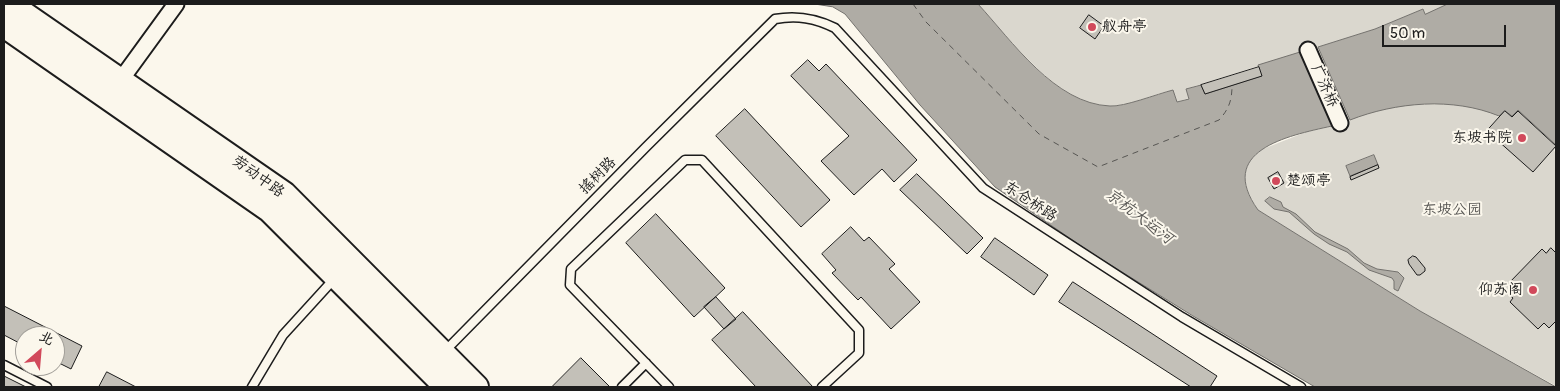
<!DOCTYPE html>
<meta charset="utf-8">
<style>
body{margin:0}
#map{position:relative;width:1560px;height:391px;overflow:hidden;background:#fbf7ec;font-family:Pangolin,"LXGW WenKai TC",sans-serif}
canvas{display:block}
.frame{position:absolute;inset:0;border:5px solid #1c1c1c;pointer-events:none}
.north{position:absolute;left:15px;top:326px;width:50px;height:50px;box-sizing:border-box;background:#fbf7ec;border:1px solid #a29f99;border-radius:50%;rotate:27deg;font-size:14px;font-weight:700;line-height:20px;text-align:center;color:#1c1c1c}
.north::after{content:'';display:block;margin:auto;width:18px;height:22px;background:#d1495b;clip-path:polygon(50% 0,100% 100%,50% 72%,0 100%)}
.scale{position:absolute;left:1382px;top:25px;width:124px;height:22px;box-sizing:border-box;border:2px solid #1c1c1c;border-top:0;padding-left:6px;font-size:15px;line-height:18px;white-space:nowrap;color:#1c1c1c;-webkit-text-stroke:4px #fbf7ec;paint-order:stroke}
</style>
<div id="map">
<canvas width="1560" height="391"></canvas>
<div class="frame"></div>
<div class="north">北</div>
<div class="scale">50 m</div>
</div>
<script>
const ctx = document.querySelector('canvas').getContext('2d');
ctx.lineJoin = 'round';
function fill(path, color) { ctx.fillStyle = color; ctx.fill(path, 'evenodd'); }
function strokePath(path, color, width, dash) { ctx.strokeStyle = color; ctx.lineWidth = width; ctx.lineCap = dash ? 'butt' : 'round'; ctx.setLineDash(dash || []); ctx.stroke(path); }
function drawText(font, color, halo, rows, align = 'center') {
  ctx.font = font + ' Pangolin,"LXGW WenKai TC",sans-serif'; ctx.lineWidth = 4; ctx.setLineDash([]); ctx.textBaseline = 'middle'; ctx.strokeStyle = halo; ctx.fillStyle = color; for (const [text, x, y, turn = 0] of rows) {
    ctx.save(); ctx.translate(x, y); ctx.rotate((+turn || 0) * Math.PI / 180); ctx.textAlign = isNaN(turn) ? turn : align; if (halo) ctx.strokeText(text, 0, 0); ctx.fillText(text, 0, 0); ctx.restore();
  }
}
fill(new Path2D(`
 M978,4H1448L1425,14L1423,9L1375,29L1186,89L1189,98L1177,102L1172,90C1153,95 1132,104 1112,106C1064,112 1008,36 978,4Z
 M1405,105C1437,105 1470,101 1499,117L1505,111L1512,117L1518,111L1556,146L1554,150L1556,154V386L1420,311L1258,210L1250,199L1244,180L1245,168L1252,156L1263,149L1306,132L1332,126L1374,110Z`), '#dad7ce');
const water = new Path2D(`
 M815,4H978C1012,41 1055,104 1110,106C1124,107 1157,94 1173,90L1177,102L1189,99L1186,89L1201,85L1205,94L1261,76L1258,65L1300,52L1332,126C1286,136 1216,151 1258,210L1420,311L1556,387H1315L1193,316L1093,254L995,187L920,105L845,14L833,7Z
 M1448,4H1556V145L1518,110L1512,116L1505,111L1499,116C1453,97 1396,102 1350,120L1318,47L1375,29L1423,9L1425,14Z
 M1374,155L1378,165L1350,176L1346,166Z
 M1270,197L1281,202L1283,207L1296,214L1315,232L1348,249L1364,263L1377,269L1398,272L1404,278L1398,291L1394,289V281L1392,278L1369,270L1347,252L1329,244L1314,234L1289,212L1274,209L1265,201Z`);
fill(water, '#afaca5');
strokePath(water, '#74726e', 1);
strokePath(new Path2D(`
 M913,4L926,22L1039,134L1098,167L1219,120C1229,109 1232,100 1232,86`), '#575653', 1, [6, 5]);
const building = new Path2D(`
 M1089,15L1104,26L1095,39L1080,28Z
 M808,60L819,71L826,64L917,160L894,182L882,169L854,195L821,161L849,136L791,76Z
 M1259,67L1262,76L1205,94L1201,85Z
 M745,109L830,200L801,227L716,136Z
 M1505,111L1512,117L1518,111L1556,146L1533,172L1487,131Z
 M1378,165L1379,168L1351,180L1350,177Z
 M1278,172L1284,183L1274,189L1268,178Z
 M917,174L983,238L967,254L900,190Z
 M656,214L725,288L694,317L626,243Z
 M851,227L864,241L869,237L895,264L889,269L920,302L891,329L861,297L858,300L832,273L836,270L822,254Z
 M995,238L1048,275L1034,295L981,257Z
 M1551,248L1556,253V321L1549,328L1544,323L1538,329L1510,302L1513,298L1507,293L1512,288L1508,284L1542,249L1546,253Z
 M1413,256L1416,257L1425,268V271L1420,275H1417L1409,264L1408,260Z
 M1073,282L1217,376L1210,387H1191L1059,302Z
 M716,297L736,319L724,329L704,307Z
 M4,306L82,346L71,369L55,361V336H25V346L4,335Z
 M743,312L813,387H756L712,340Z
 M581,358L610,387H552Z
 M107,372L136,387H99Z
 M4,376L26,387H4Z`);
fill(building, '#c3c0b8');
strokePath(building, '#1c1c1c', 1);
const lane = new Path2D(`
 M445,351L646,147L775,19C797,15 815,18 835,28L983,188L1182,317L1301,387
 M4,365L47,387
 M252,387L283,335L335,278
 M622,387L646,363
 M669,387L570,285L571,269L685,160H702L859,330V353L822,387`);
const street = new Path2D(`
 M1308,50L1340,123
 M120,81L176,4`);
const primary = new Path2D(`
 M9,4L284,194L476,387
 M4,25L270,210L447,387`);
strokePath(lane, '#1c1c1c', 11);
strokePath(street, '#1c1c1c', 19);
strokePath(primary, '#1c1c1c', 28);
strokePath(lane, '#fbf7ec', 8);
strokePath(street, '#fbf7ec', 15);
strokePath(primary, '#fbf7ec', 24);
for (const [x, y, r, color] of [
 [1092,27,5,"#d1495b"],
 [1522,138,5,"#d1495b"],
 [1276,181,5,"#d1495b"],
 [1533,290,5,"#d1495b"]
]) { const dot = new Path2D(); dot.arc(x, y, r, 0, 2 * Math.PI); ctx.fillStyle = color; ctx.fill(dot); strokePath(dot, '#fbf7ec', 2); }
drawText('15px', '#1c1c1c', '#fbf7ec', [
 ["舣舟亭",1102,27],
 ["东坡书院",1512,138,"right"],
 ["楚颂亭",1286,181],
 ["仰苏阁",1523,290,"right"]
], 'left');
drawText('15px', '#1c1c1c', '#fbf7ec', [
 ["广济桥",1324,86,66],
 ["摇树路",598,176,-46],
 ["劳动中路",258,177,36],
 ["东仓桥路",1030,202,33]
]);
drawText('15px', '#555451', '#fbf7ec', [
 ["东坡公园",1452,210]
]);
drawText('italic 16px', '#575653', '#fbf7ec', [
 ["京杭大运河",1139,217,37]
]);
</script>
